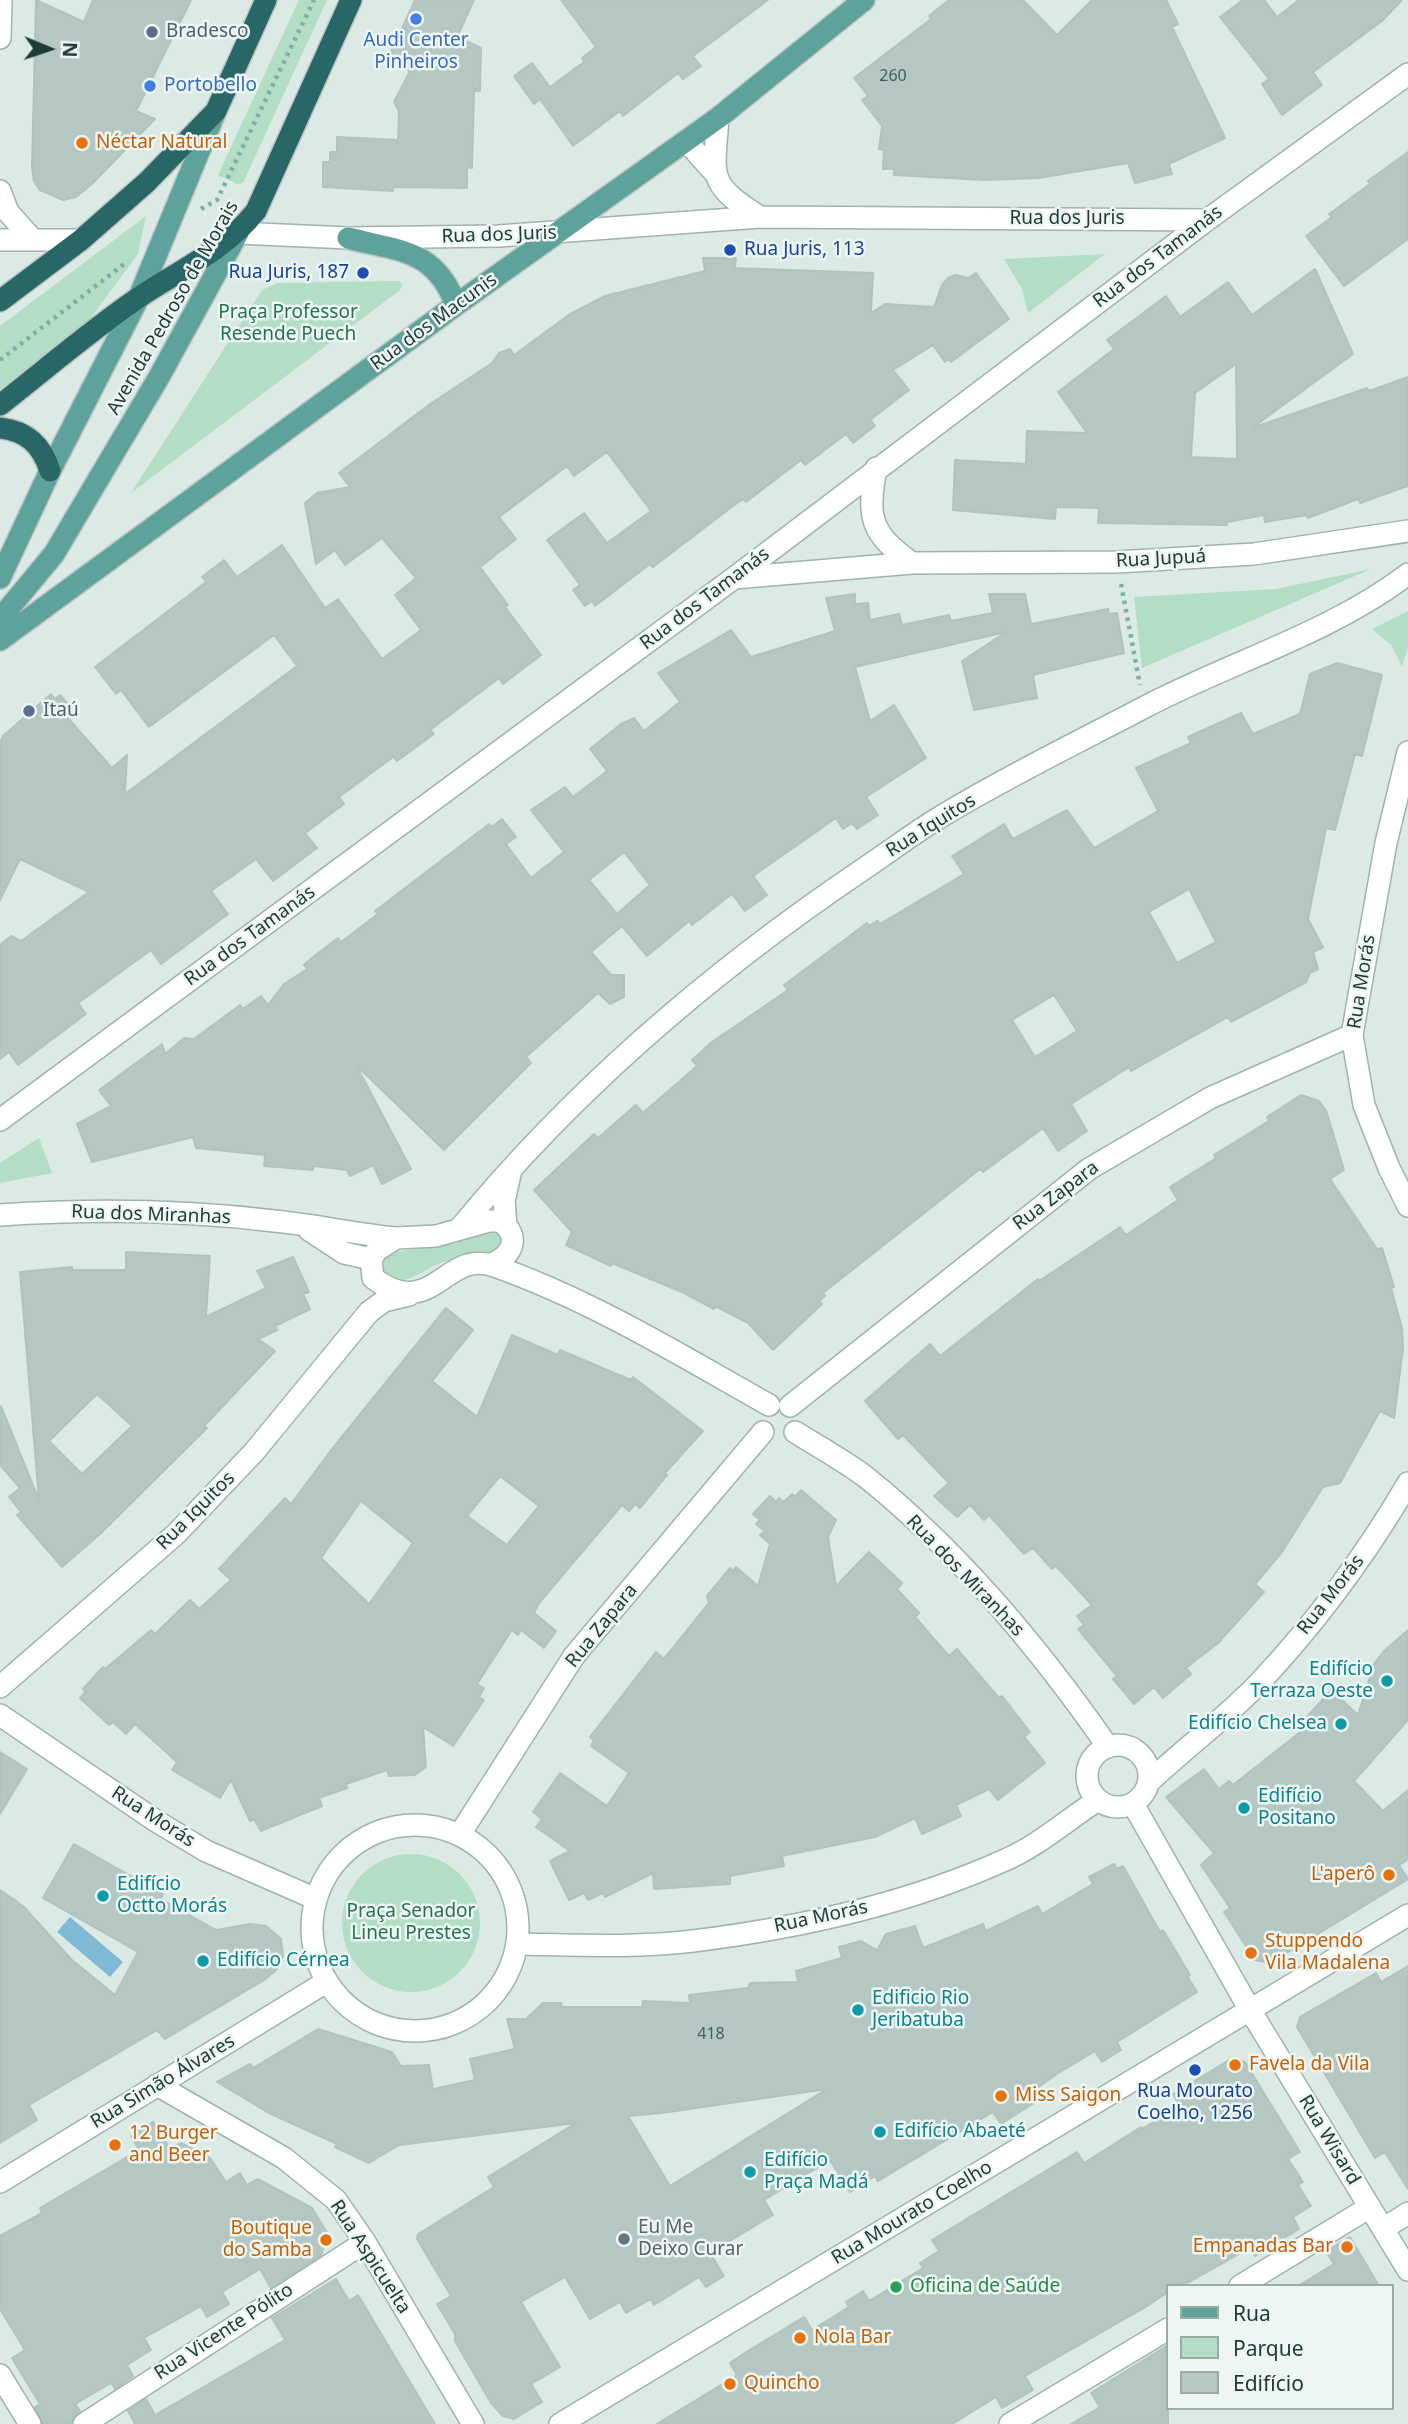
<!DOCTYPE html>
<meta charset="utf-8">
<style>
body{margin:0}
#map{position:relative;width:1408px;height:2424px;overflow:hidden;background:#dceae6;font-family:"Noto Sans",sans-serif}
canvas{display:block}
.legend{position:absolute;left:1166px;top:2284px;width:228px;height:126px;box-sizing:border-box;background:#edf6f3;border:2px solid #9aaba8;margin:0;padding:9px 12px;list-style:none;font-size:21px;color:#1e3a37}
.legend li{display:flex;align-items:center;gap:14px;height:35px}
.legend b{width:35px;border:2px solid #9aaba8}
.north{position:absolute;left:14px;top:14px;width:70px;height:70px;-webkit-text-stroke:5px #edf6f3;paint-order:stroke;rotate:92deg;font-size:19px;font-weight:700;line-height:28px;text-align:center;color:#1e3a37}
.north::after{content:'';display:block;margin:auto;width:24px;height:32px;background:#1e3a37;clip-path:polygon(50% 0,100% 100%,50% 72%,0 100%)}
</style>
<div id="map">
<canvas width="1408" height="2424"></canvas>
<ul class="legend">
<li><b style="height:9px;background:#5ea29c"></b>Rua</li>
<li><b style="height:19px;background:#b3ddc5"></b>Parque</li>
<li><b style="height:19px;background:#b5c7c2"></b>Edifício</li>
</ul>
<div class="north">N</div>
</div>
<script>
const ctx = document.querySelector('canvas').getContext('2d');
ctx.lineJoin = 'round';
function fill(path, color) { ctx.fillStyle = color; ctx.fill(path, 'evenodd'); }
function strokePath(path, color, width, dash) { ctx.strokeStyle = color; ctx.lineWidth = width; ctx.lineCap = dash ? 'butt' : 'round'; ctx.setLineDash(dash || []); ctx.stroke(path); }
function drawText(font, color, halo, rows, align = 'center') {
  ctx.font = font + ' "Noto Sans",sans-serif'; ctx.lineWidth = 5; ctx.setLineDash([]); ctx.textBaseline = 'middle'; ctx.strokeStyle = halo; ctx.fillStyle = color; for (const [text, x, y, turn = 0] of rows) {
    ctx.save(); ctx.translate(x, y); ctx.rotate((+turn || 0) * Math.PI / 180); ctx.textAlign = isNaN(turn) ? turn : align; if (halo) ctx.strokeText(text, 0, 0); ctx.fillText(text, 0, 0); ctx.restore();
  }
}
fill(new Path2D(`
 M299,0H327L243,183L237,184L218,175Z
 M146,216L138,254L87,323L0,389V326Z
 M1105,254L1028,313L1022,289L1004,259Z
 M398,281L403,284L400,290L131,493L262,290L278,283Z
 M1371,569L1142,668L1134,597L1276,589Z
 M1408,611V647L1402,667L1392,646L1372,629Z
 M39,1138L52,1173L0,1183V1163Z
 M498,1228L503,1236L499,1250C481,1258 462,1257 444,1262C422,1269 412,1285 386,1280L382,1270L385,1258L394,1252L455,1244L469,1235Z
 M342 1923a69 69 0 1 1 138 0a69 69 0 1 1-138 0Z`), '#b3ddc5');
fill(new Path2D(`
 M70,1917L123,1962L110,1977L57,1932Z`), '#80b9d4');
const building = new Path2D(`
 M36,0L84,22L93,0H191L136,111L155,119L92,184L76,197L63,200L40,190L34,181L32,167Z
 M415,0H474L457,37L481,48L480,91H474L472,168L467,167V188L393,187V191L323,187V162H330V152H337V137L398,140L399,111L394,102L410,71L387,61Z
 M561,0H768L693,56L701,66L683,79L678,73L623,116L620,111L573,146L540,99L534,104L514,76L532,63L550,87L584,62L582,58L596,47Z
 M949,0H1023L1057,35L1092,0H1166L1178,24L1172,27L1225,138L1169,164L1172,174L1135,183L1128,163L1039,178L985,180L894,175V169H883L884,150L879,149L882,126L862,100L868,96L854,78L931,19L929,16Z
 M1243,0H1264L1277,17L1299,0H1402L1382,21L1313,72L1322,85L1282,115L1262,84L1269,79L1220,17Z
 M1408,152V239L1344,286L1306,236L1332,217L1329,214L1370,184L1368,181Z
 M703,258H736L735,268L873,273L871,313L885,304L934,307L942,285L948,278L956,275L968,278L976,273L1009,319L951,362L949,359L945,362L933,345L893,370L909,390L870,420L875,426L853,443L846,434L805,465L801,460L746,502L743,499L733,506L653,567L650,564L595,606L592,601L585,606L573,590L580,585L547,540L584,513L607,543L651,511L607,452L574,476L567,466L499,517L516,539L480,567L508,605L505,607L541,655L503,684L499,678L430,730L434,734L397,761L393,757L339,797L344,804L305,833L317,848L273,881L256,859L211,891L228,914L161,964L151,950L78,1003L86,1014L18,1065L9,1052L0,1059V945L11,936L21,941L89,892L20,859L0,900V743L3,736L51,694L55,699L60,695L73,710L66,716L112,768L127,755L125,794L297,666L274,635L149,727L121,690L116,694L95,667L206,582L202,577L224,560L237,577L282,545L325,608L338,599L382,659L421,630L395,595L416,578L382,538L345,565L335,550L316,564L305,503L317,493L350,487L339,473L430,404L492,363L499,353L510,349L514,355L570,314L605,296L705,271Z
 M1315,269L1353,354L1252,428L1367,388L1369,391L1408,377V486L1360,503L1358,499L1308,518L1307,515L1265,522L1264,515L1227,522V525L1098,523L1099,508L1056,507L1055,519L953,510L955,460L1026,464L1027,431L1087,433L1058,392L1114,349L1107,340L1166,296L1180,317L1228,282L1252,315ZM1236,364L1237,459L1191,457L1195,393Z
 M855,594V604L868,603L870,620L899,614L902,625L949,615L951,621L993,613L989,594H1025L1031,624L1108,609L1109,614L1117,613L1124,653L1033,675L1037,698L974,710L962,661L1006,632L855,667L870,721L894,705L926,758L866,797L878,815L857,829L852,823L843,829L836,818L753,876L767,895L745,911L732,894L692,925L689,921L647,956L622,926L591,952L611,975H624V997L610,1004L598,993L526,1057L531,1063L444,1150L356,1065L411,1169L382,1184L373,1165L350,1176L347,1170L314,1166L313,1170L264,1166L265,1155L196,1148L193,1137L92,1162L77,1124L111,1106L99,1090L162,1044L165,1054L184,1038L194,1039L240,1005L243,1009L261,996L268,1005L284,984L307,969L304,965L313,957L338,938L341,942L378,914L375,911L489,824L492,827L502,819L516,837L506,844L531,878L564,852L531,810L565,787L573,797L607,771L590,749L621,724L634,718L644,731L680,702L658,673L731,630L751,657L835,631L826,598ZM624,852L650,885L617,914L589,880Z
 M1337,663L1382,675L1362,756L1355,754L1335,830L1326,828L1308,919L1323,947L1313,952L1318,969L1310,973L1306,982L1231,1022L1228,1017L1131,1071L1129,1067L1071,1104L1087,1131L1058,1151L1043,1128L983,1172L980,1169L823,1293L825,1296L819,1301L822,1304L773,1350L748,1323L715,1306L714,1309L684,1293L612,1263L611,1266L566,1245L572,1232L534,1190L594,1134L598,1138L636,1105L643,1113L697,1066L692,1060L712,1042L788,990L784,985L867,923L869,926L877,921L880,924L964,874L952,856L1004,824L1013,839L1067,810L1094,848L1158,811L1136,768L1191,743L1188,737L1241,713L1253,734L1300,714L1310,674ZM1189,889L1216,942L1177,963L1149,912ZM1054,995L1077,1031L1035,1057L1012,1020Z
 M1301,1095L1319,1101L1326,1110L1344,1170L1330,1179L1377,1249L1382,1248L1394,1287L1391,1288L1402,1328L1403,1348L1394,1418L1380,1411L1340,1483L1323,1487L1282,1552L1255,1584L1264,1592L1218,1643L1186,1668L1191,1674L1163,1698L1154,1687L1134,1704L1113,1679L1117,1676L1078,1629L1084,1625L1077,1616L1092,1605L1056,1566L1052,1569L1033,1548L1024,1554L989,1515L984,1520L970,1505L957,1517L934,1496L949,1483L903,1435L898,1439L865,1401L930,1344L940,1356L1038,1279L1039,1281L1120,1227L1126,1235L1178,1200L1170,1187L1216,1158L1214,1155L1269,1121L1267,1117Z
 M126,1252L210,1256L206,1317L266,1288L257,1271L293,1257L309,1292L303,1294L310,1309L275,1326L277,1330L258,1339L275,1351L204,1426L207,1428L100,1534L62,1567L17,1515L21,1512L9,1497L20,1488L0,1465L1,1406L39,1500L20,1272L72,1267V1270H126ZM97,1394L132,1426L82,1474L49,1441Z
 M446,1308L473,1330L432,1381L477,1417L512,1335L558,1355L560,1350L631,1380L633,1377L703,1431L665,1473L667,1475L640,1508L635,1504L629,1511L622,1505L539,1603L534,1613L556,1631L544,1648L521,1630L518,1635L512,1630L477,1684L484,1688L479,1697L484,1700L453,1746L423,1727L426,1767L415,1775L389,1776L387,1770L346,1784L347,1788L319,1798L322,1806L261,1831L254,1819L250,1821L231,1780L220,1798L172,1770L177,1762L135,1724L126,1734L113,1722L109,1725L80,1698L86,1692L83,1689L103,1667L105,1669L151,1630L155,1634L190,1600L199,1609L231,1580L219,1569L285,1498L291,1504L332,1449ZM500,1476L539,1506L507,1545L467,1516ZM361,1501L413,1543L369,1604L321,1558Z
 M801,1490L836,1520L828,1537L836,1586L869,1552L902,1583L897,1589L919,1613L915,1617L949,1656L957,1649L999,1698L1002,1696L1030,1732L1024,1737L1045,1763L998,1800L989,1789L956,1805L961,1816L922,1834L915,1818L875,1837L782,1856L784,1866L730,1876V1884L654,1889L653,1873L605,1897L603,1893L588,1900L584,1893L569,1900L550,1861L570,1851L536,1827L542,1819L533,1812L560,1773L607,1806L629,1773L591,1746L594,1740L590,1737L656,1652L664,1659L709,1603L707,1596L730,1568L733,1571L736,1567L758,1586L770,1544L760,1535L765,1531L756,1524L760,1520L753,1514L770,1496L776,1502L779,1498L784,1502L792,1494L795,1497Z
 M1408,1630V1720L1354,1781L1383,1811L1408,1790V1859L1399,1865L1408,1879L1270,1963L1255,1960L1224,1912L1230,1908L1201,1865L1214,1853L1166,1797L1204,1769L1219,1789L1229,1781L1233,1785L1313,1722L1307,1717L1331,1690L1358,1715L1374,1664L1384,1651Z
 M0,1752L27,1769L0,1814Z
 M74,1844L163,1894L161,1899L216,1930L250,1924L266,1926L281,1939L283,1957L276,1970L264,1980L165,2039L157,2030L29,2105L37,2120L0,2143V1890L23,1906L72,1960L115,1995L138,1952L43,1898Z
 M1114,1864L1117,1869L1123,1866L1160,1932L1163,1930L1190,1975L1187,1976L1197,1992L1117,2042L1121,2050L1102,2062L1095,2051L1060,2072L1034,2090L1040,2099L1001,2124L993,2112L878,2181L875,2176L850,2192L830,2160L764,2200L773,2215L710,2253L724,2276L706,2287L699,2277L654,2305L651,2299L626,2313L620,2302L590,2319L565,2277L521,2302L560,2367L531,2384L542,2402L514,2419L503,2416L491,2403L455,2341V2334L437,2304L451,2296L417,2239L418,2234L494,2187L488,2177L576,2123L399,2145L369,2163L335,2147L337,2144L269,2113L217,2082L250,2064L253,2068L318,2029L392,2052L401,2066L429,2065L433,2089L475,2080L470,2059L515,2049L507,2019H526L543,2003H561L562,2007H642L643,2001L690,2003L689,1995L748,1988L750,1983L798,1982L796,1971L842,1958L839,1947L861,1941L877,1950L886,1934L915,1926L923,1948L983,1924L986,1931L1038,1906L1042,1914L1093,1884L1089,1877ZM827,2089L670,2186L628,2116L662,2113Z
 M1408,1966V2189L1385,2152L1375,2158L1297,2027L1300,2017L1376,1973L1381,1982Z
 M1231,2059L1245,2062L1300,2152L1288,2159L1303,2182L1298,2185L1311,2206L1293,2217L1299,2229L1255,2256L1250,2248L1189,2282L1168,2286V2292L1149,2305L1025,2376L1033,2390L1002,2408L996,2397L952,2424H657L737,2375L730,2363L743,2354L804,2317L812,2330L849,2307L846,2302L863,2291L869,2301L923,2268L920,2263L939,2251L932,2240L1077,2152L1084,2163L1141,2127L1142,2129L1180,2106L1173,2094Z
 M153,2122L170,2149L181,2143L210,2158L226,2182L240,2173L247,2185L258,2179L312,2208L328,2234L321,2255L271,2288L260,2269L222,2292L229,2304L219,2310L207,2317L201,2306L144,2338L151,2350L127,2365L133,2376L115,2389L111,2383L75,2404L80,2411L71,2424H43L35,2407L40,2404L12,2358L25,2350L0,2309V2236L42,2213L40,2208L139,2150L131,2136Z
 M1350,2237L1379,2286H1298L1334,2264L1326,2251Z
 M336,2279L349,2301L358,2295L435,2424H135L128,2411L146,2399L155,2415L285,2340L272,2318Z
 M1168,2345V2424H1071L1100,2407L1091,2393Z`);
fill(building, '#b5c7c2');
strokePath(building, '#afc4be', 2);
const minor = new Path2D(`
 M0,38L1,0
 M718,118C714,177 706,183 760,217
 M686,141L714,172
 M0,191L8,212L33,240H81
 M238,233L348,238L499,236L760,217L1207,220
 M0,240H33
 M876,468C867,518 870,533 912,563
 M734,578L912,563L1116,562L1254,554L1408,531
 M1408,752L1386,843L1352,1035L1364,1105L1389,1168L1408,1206
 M0,1120L734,578L1207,220L1408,74
 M0,1215C91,1209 183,1210 274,1221C315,1225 355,1234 396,1238
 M506,1225L504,1201L511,1170
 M461,1227C576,1087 715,969 865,868C892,850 919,829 947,813C1010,775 1078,742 1143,708C1230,662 1329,634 1408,574
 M309,1230L344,1253L371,1259
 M491,1264C512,1257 522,1236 500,1221H489L436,1236L396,1238L377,1250L371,1259L373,1278C433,1323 445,1248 494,1266C591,1300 680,1355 769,1405
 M790,1406L1089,1169L1210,1098L1352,1035
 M795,1432C819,1447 845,1461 867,1478C960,1553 1040,1649 1108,1747
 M0,1687L176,1534L254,1452L369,1312L384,1301L409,1295
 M0,1715L156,1821L206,1851L316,1899
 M1087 1776a31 31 0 1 1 62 0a31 31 0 1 1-62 0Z
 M1149,1782C1185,1748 1227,1717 1261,1681C1317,1621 1366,1555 1408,1483
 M1133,1804L1250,2010L1408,2270
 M312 1928a103 103 0 1 1 206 0a103 103 0 1 1-206 0Z
 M460,1834L574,1656L763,1432
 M518,1944C576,1945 636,1948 693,1941C799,1928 908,1904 1005,1860C1038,1846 1068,1819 1098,1800
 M157,2085L284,2158L336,2200L365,2242L473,2424
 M0,2182L326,1982
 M1383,2229L1408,2213
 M1240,2286L1370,2207
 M0,2375L30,2424
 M84,2424L365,2242
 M560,2424L1408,1915
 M1010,2424L1168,2329`);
const major = new Path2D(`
 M348,238C399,251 435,249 456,305
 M0,578L50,471L139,297L215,113
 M0,619L54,554L159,377L238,233
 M0,640L456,305L718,118L864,0`);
const highway = new Path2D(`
 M0,301L81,240L147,182L216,111L266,0
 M0,405C46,369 92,329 141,296C182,269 225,250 256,211L351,0
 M0,428C27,431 42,445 50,471`);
strokePath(minor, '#9fb2ae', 24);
strokePath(major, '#bcc4c3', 24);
strokePath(highway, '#bcc4c3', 24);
strokePath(new Path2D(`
 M201,209L217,200L314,0
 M0,360L128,261
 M1121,584L1140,685`), '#7bb0a8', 4.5, [3.5, 5]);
strokePath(minor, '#fff', 21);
strokePath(major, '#5ea29c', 21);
strokePath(highway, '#286765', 21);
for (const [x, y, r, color] of [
 [416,19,7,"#3f7fe0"],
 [152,32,7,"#5c6f8a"],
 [150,86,7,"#3f7fe0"],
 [82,143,7,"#e8710a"],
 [730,250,7,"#1a4fb4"],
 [363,273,7,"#1a4fb4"],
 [29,711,7,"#5c6f8a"],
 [1387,1681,7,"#0f9aa8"],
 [1341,1724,7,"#0f9aa8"],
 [1244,1808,7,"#0f9aa8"],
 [1389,1875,7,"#e8710a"],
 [103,1896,7,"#0f9aa8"],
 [1251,1953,7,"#e8710a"],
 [203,1961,7,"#0f9aa8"],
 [858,2010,7,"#0f9aa8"],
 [1235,2065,7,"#e8710a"],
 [1195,2070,7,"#1a4fb4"],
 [1001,2096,7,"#e8710a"],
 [880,2132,7,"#0f9aa8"],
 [115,2145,7,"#e8710a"],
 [750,2172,7,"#0f9aa8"],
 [624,2239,7,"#6b7280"],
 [326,2240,7,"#e8710a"],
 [1347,2247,7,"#e8710a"],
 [896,2287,7,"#2e9e5b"],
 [800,2338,7,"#e8710a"],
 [730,2384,7,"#e8710a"]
]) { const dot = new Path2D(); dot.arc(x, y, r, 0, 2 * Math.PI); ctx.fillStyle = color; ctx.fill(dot); strokePath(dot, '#edf6f3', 2.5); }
drawText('16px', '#445d5a', null, [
 ["260",893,76],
 ["418",711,2034]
]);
drawText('19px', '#4e5e75', '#edf6f3', [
 ["Bradesco",166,32],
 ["Itaú",43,711]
], 'left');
drawText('19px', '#366cbe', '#edf6f3', [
 ["Audi Center",416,41],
 ["Pinheiros",416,63],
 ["Portobello",164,86,"left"]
]);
drawText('19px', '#c56008', '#edf6f3', [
 ["Néctar Natural",96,143],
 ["L'aperô",1375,1875,"right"],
 ["Stuppendo",1265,1942],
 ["Vila Madalena",1265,1964],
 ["Favela da Vila",1249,2065],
 ["Miss Saigon",1015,2096],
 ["12 Burger",129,2134],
 ["and Beer",129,2156],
 ["Boutique",312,2229,"right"],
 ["do Samba",312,2251,"right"],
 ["Empanadas Bar",1333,2247,"right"],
 ["Nola Bar",814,2338],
 ["Quincho",744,2384]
], 'left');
drawText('19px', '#1e3a37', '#edf6f3', [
 ["Rua dos Juris",1067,219],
 ["Rua dos Juris",499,235,-2],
 ["Rua dos Tamanás",1158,257,-37],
 ["Avenida Pedroso de Morais",173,308,-60],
 ["Rua dos Macunis",434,322,-36],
 ["Rua Jupuá",1161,559,-3],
 ["Rua dos Tamanás",705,599,-37],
 ["Rua Iquitos",931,826,-32],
 ["Rua dos Tamanás",250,936,-36],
 ["Rua Morás",1362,982,-81],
 ["Rua Zapara",1056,1196,-37],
 ["Rua dos Miranhas",151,1215,2],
 ["Rua Iquitos",196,1511,-45],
 ["Rua dos Miranhas",965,1576,46],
 ["Rua Morás",1331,1595,-52],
 ["Rua Zapara",602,1626,-51],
 ["Rua Morás",153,1817,33],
 ["Rua Morás",821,1917,-12],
 ["Rua Simão Álvares",163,2082,-31],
 ["Rua Wisard",1329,2140,59],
 ["Rua Mourato Coelho",912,2213,-31],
 ["Rua Aspicuelta",370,2257,57],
 ["Rua Vicente Pólito",224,2332,-33]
]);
drawText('19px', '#164399', '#edf6f3', [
 ["Rua Juris, 113",744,250],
 ["Rua Juris, 187",349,273,"right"],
 ["Rua Mourato",1195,2092,"center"],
 ["Coelho, 1256",1195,2114,"center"]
], 'left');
drawText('19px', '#267350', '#edf6f3', [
 ["Praça Professor",288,313],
 ["Resende Puech",288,335],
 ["Praça Senador",411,1912],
 ["Lineu Prestes",411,1934]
]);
drawText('19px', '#0d838f', '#edf6f3', [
 ["Edifício",1373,1670,"right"],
 ["Terraza Oeste",1373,1692,"right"],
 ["Edifício Chelsea",1327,1724,"right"],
 ["Edifício",1258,1797],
 ["Positano",1258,1819],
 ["Edifício",117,1885],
 ["Octto Morás",117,1907],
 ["Edifício Cérnea",217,1961],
 ["Edificio Rio",872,1999],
 ["Jeribatuba",872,2021],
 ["Edifício Abaeté",894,2132],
 ["Edifício",764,2161],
 ["Praça Madá",764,2183]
], 'left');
drawText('19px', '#5b616d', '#edf6f3', [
 ["Eu Me",638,2228],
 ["Deixo Curar",638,2250]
], 'left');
drawText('19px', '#27864d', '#edf6f3', [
 ["Oficina de Saúde",910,2287]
], 'left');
</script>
